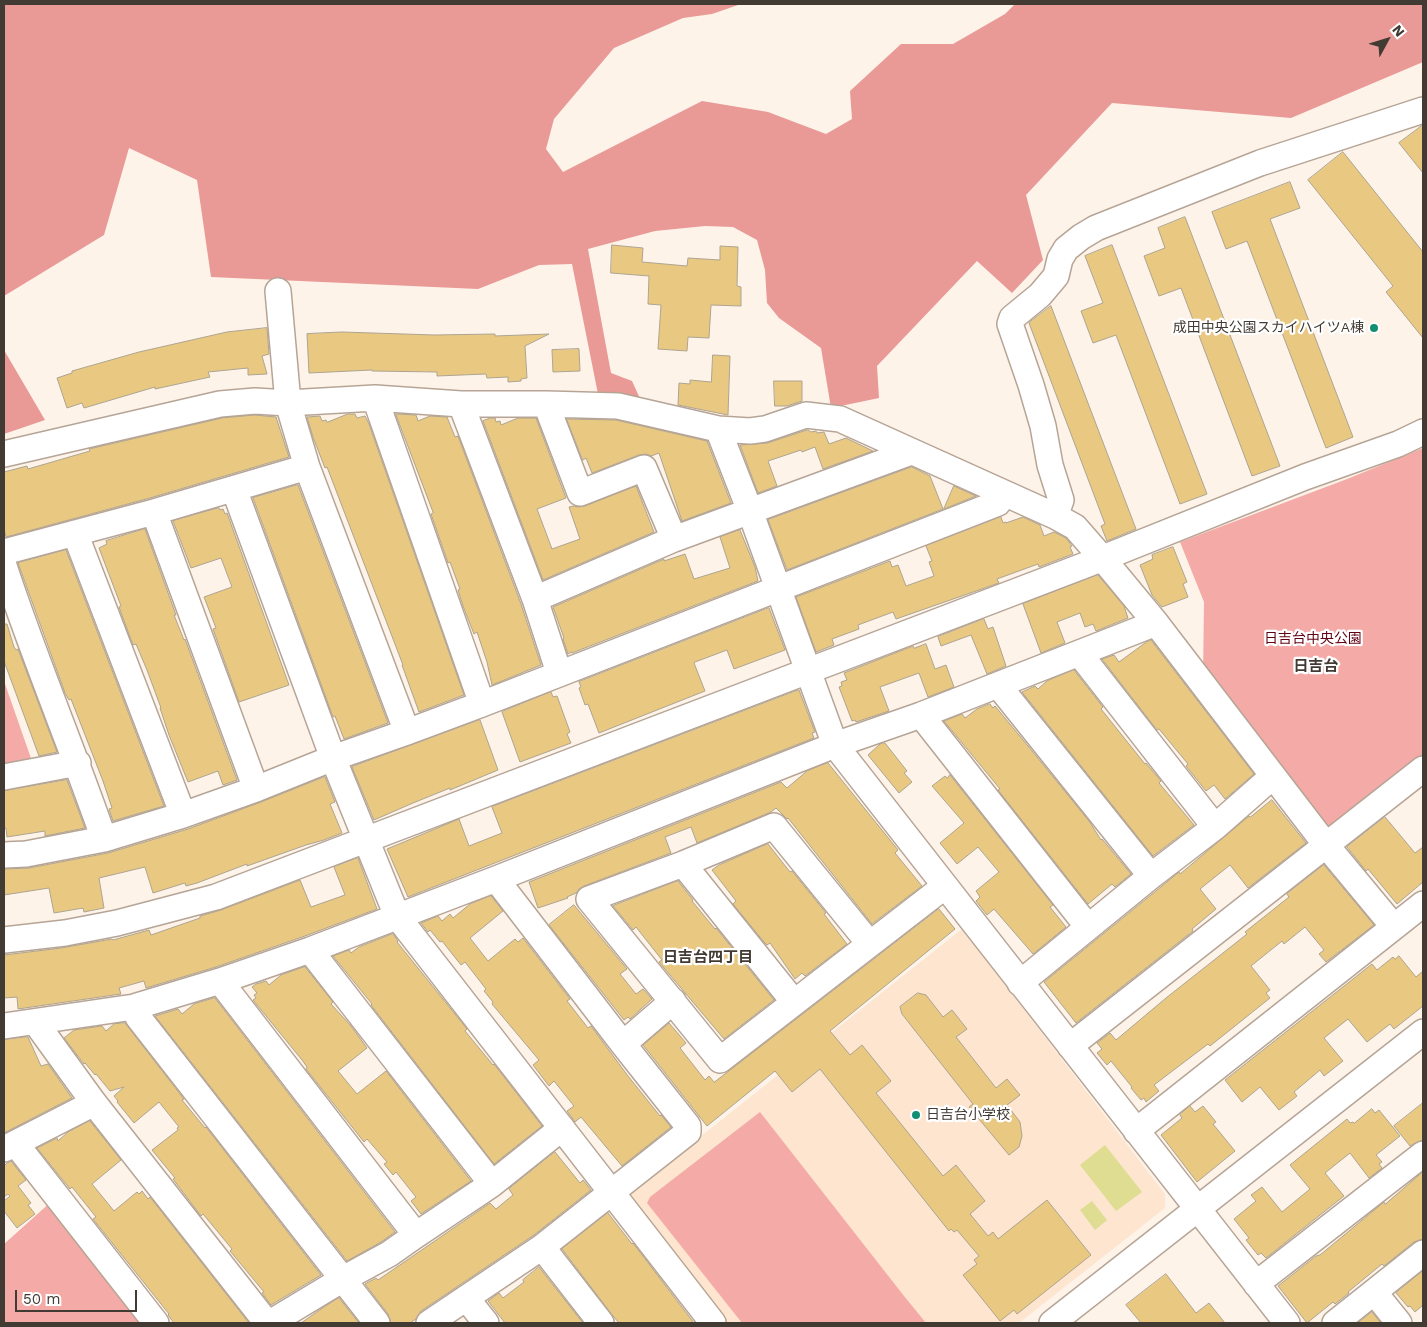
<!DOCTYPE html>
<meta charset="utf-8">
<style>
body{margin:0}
#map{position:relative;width:1427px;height:1327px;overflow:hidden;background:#fef3e9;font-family:"Work Sans",sans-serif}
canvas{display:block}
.frame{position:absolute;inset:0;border:5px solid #423b34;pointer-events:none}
.north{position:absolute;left:1362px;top:15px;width:50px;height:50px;-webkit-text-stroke:4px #fff;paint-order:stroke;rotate:51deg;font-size:14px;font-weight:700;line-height:20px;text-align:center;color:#423b34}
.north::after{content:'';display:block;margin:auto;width:18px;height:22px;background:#423b34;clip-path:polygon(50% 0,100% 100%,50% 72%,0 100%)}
.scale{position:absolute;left:15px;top:1290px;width:122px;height:22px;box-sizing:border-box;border:2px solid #423b34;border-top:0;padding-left:6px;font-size:15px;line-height:18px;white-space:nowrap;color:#423b34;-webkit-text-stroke:4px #fff;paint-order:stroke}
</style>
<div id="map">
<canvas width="1427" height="1327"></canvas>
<div class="frame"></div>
<div class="north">N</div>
<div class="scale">50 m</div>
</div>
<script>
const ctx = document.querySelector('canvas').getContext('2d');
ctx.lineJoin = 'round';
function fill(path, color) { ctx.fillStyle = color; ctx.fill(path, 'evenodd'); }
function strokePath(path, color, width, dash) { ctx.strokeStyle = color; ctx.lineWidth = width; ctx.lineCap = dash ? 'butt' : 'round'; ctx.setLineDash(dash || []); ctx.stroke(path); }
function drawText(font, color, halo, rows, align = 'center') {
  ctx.font = font + ' "Work Sans","Noto Sans JP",sans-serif'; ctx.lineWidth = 4.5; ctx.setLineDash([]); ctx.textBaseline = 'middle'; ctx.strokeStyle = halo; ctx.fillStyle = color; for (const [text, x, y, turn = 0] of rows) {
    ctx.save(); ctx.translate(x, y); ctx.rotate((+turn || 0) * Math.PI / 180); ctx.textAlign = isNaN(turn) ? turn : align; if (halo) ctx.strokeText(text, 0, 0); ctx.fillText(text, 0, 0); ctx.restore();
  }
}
fill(new Path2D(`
 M962,929L1165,1194V1208L1019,1323H728L628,1197L630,1189L705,1133Z`), '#fde5cf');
fill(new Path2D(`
 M1423,448V770L1336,837L1203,677L1204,602L1180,542L1347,479Z
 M4,681L33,764L4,767Z
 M760,1112L904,1296L926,1323H742L647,1203L650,1197Z
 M52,1201L149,1323H4V1244Z`), '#f4aba8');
fill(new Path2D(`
 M4,4H741L712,14L683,18L614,48L554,119L546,149L563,172L702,101L768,112L826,134L852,119L850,91L901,44H953L1005,14L1015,4H1423V62L1291,118L1112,103L1026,195L1043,260L1012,293L977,261L877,366L879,398L831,408L821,348L779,318L767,303L765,270L757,240L733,227L705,226L655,231L588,249L611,373L632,381L642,403L599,399L572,264L539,265L478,289L211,277L197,180L129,148L104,235L4,296Z
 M4,350L45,420L4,434Z`), '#e99996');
fill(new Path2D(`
 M1105,1145L1142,1192L1116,1211L1080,1165Z
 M1092,1201L1107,1220L1095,1230L1080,1210Z`), '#dedd91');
const building = new Path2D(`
 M1423,125V173L1399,143Z
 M1343,152L1423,252V338L1386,292L1393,286L1308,180Z
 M1290,182L1300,208L1270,219L1353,437L1326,448L1247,241L1226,249L1212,212Z
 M1185,217L1280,466L1252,476L1181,288L1159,296L1144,256L1165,248L1158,228Z
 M612,245L643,248L642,262L687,266L688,258L720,260V246L738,247L737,286L741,287V306L711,305L709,338L688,337L687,351L658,349L661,305L648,304L649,276L611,273Z
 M1112,245L1207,494L1180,504L1116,335L1093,343L1081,311L1103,303L1085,256Z
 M1051,306L1136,529L1107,541L1101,526L1105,524L1029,323Z
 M267,328L269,354L262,356L267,374L248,375V368L208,372L210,377L155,389V387L84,408L82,403L67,408L57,378L72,373V371L139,352L227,332Z
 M342,332L434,335L495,334V336L549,334L525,346L527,378L521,379V381L508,382V377L487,378L486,374L437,376V372L372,371V370L309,373L307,334Z
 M579,349L580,371L553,372L552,350Z
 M713,355L730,356L728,415L678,405L679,383L690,384V380L711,382Z
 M774,381H802V401L787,406H775Z
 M348,414H355L357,418L365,416L369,424L464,695L419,712L402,665H403L327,467L325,468L313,437L307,417L320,416L322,421L326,420L327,422Z
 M396,414L416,415L418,421L430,416L447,417L455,437L458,436L521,604L541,665L492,685L487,662L477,632L474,634L463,606L458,590L460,589L450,562L448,563L431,514L433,513Z
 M255,415L276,417L289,457L150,498L6,537L4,529V472L27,466L28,469L90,451L89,449L222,418Z
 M491,418H495L496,422L500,421L501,425L518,418H536L566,498L537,509L552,549L580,539L569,507L574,506L578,507L585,506L636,486L654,532L543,580L483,421Z
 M567,419L616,420L707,441L731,503L682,521L659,453L651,456L646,454L639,455L592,473L586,458L583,460Z
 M808,430L811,432L816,431L817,433L824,432L829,444L846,438L873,451L823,469L815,447L802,452L801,450L768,461L777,486L758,493L740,445L767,443Z
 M912,467L930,476L943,509L787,570L768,520Z
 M298,485L388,723L344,739L335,716L333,717L253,498Z
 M954,486L976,496L944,509Z
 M219,508L220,510L223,509L225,514L227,513L289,685L239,702L213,629L216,628L204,597L232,587L221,558L191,568L173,521Z
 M1001,517L1003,523L1006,522V523L1023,517L1040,525L1044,536L1054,532L1066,538L1072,546L1070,547L1073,554L1039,567L1038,564L997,579L999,583L896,619L893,612L858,625L859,629L832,639L834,645L816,652L796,597L890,561L892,567L898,565L906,586L934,576L929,562L932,561L926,546Z
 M145,529L176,615H174L184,640L185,639L237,780L223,785L218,771L188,782L169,735L160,708H161L147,670L136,644L133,645L119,607L121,606L99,548L107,544L106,541Z
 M740,530L755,567L758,581L572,653V652L568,654L563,639L564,638L553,607L664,559V561L685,554L694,579L730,568L720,537Z
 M1173,547L1187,582L1183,584L1188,597L1162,607L1152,595L1140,565L1153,559L1152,555Z
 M66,550L164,806L113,821L109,809L112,808L103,781L71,699L69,700L65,693L18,563Z
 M1098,575L1124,606L1128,618L1096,631L1093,624L1085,627L1080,613L1057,622L1065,643L1041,653L1023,604Z
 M769,608L785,650L734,669L727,650L695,662L694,663L705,691L599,733L588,704L585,705L579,688L581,687L579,682Z
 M984,619L988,629L993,627L1006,666L987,674L971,635L941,646L938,637Z
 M4,624H7L14,647L16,650L18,649L57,752L39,756L4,661Z
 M1151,640L1254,774L1225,799L1214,785L1206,791L1186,766L1188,764L1159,729L1157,730L1102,659L1114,655L1119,662L1145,643Z
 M926,644L935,669L946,665L954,687L928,697L919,673L880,687L889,711L856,722L855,720L852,721L839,687L842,686L841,682L847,680L844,673L913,646L914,648Z
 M1074,670L1103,707L1101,709L1145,764L1146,763L1161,781L1159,783L1194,825L1153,856L1022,692L1035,686L1038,689L1047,681Z
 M799,690L815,732L812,733L814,738L408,897L387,849L459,819L469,846L502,833L492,807Z
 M551,692L553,697L557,696L570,732L567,734L571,743L520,762L502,712Z
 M990,704L993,708L995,706L1028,746L1089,821L1101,840L1102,839L1131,874L1115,887L1112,884L1088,904L998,790L1000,789L944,721L962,714L965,718L977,709Z
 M480,720L498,770L450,790V788L413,803L374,820L352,767Z
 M885,743L907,771L904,773L912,782L899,793L868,755L880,744Z
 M828,763L898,850L895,853L922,886L872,924L788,818L787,819L776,808L771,812L697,843L691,827L665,837L671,853L584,886L579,889L576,893L567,897L568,898L538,908L529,882L781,782L787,788L807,771Z
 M950,775L1053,905L1050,907L1066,927L1033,954L994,909L987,915L976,901L980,897L976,891L999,872L978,847L957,864L940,843L964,823L932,786L945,776L947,778Z
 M325,777L335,802L330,804L342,833L324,840L306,845L247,866V864L197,883L186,886L185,883L153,893L145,867L99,878L104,908L84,912L83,908L54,913L49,888L4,895V869L29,868L108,853L188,829L261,802Z
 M67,780L85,828L45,836V831L7,837L6,828L4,829V791Z
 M1272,800L1306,843L1248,888L1230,865L1200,889L1216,909L1192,929L1193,931L1076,1023L1044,982L1167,882L1179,872L1180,874L1249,816L1250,817Z
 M1385,817L1415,853L1423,847V882L1397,904L1368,869L1366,871L1347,847Z
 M768,844L790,872L792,871L826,913L824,914L847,944L805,976L802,973L795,979L770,943L767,945L764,942L733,904L736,901L712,870L719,865Z
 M358,858L377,909L305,936L216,967L146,988L144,981L119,988L121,994L18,1009L17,997L4,998V955L61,948L112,939L113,940L149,930L151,935L200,918V916L221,910L300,880L311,907L345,895L334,867Z
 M1324,865L1374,925L1326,962L1319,954L1324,950L1305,927L1284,944L1282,941L1251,966L1270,990L1266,993L1270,998L1210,1046L1208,1044L1154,1085L1159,1091L1146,1102L1144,1098L1141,1100L1131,1088L1132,1087L1111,1061L1107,1065L1097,1053L1102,1049L1097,1043L1110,1033L1116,1040L1166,998L1247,934L1245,932L1289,897L1287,894Z
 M678,881L693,900L692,901L715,929L716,928L774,1000L724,1039L659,962L662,960L636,927L633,930L613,906Z
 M491,896L503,911L470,938L488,961L515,939L518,942L523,938L570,999L567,1001L588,1028L591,1026L628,1076L660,1116L661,1115L671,1127L622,1166L581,1117L575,1122L567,1111L574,1106L554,1081L549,1086L533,1065L539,1060L492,1004L493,1002L484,991L486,989L465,962L461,965L442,941L440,942L430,930L428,932L421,923L438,916L442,921L450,914L453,918L470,904Z
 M574,905L627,969L620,974L636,994L643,989L652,999L630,1019L628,1017L624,1020L549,925Z
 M939,909L955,929L830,1031L850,1055L862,1045L891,1081L876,1093L943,1176L956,1165L985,1201L970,1214L988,1236L993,1232L998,1239L1047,1200L1091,1255L1017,1314L1014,1310L1000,1321L963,1275L977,1264L974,1260L979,1256L957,1230L954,1232L951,1229L949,1231L820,1069L792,1092L775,1071L707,1126L643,1045L669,1023L686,1043L680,1048L705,1080L709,1076L714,1082Z
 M393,934L398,941L397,942L467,1029L465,1031L493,1065L494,1064L542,1126L494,1164L371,1005L372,1004L333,956L349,950L351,953L359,947Z
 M1399,956L1416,977L1423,971V1006L1394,1029L1390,1024L1367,1042L1348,1019L1324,1038L1343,1061L1324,1076L1320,1070L1294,1092L1297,1096L1279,1110L1260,1087L1242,1102L1225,1080L1372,964L1377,970L1393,957L1395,959Z
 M305,967L333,1002L331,1004L351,1026L367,1048L338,1071L357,1094L386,1071L471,1181L421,1214L411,1201L416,1197L396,1172L393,1175L384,1164L387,1162L367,1139L364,1142L306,1069L307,1067L302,1060L253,1000L256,998L254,995L257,993L252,987L256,984L266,981L269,985L281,975Z
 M918,993L926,995L943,1017L952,1010L967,1029L956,1037L996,1088L1007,1079L1020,1095L1007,1105L1020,1122L1022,1136L1019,1147L1009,1155L969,1107L973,1104L902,1014L900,1007Z
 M215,998L395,1232L381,1242L347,1261L155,1016L178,1009L182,1014L194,1004Z
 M125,1023L184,1099L182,1100L205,1128L206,1127L321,1275L271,1305L262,1293L264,1292L230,1251L232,1249L203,1214L201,1216L173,1179L175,1178L152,1150L178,1130L177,1128L179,1127L159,1102L134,1123L117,1102L118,1101L114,1096L124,1087L110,1091L96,1074L95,1075L85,1063L84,1064L64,1038L74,1030L102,1026L106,1031L114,1024Z
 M28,1037L41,1066L48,1064L72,1098L4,1133V1040Z
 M1423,1103V1140L1410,1146L1394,1126Z
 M1190,1106L1195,1112L1203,1106L1216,1122L1213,1124L1235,1151L1197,1182L1161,1135L1182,1118L1180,1115Z
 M1372,1109L1375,1113L1379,1110L1400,1136L1376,1155L1382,1162L1379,1164L1382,1168L1369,1178L1350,1153L1325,1173L1344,1196L1266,1258L1261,1253L1258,1255L1246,1240L1249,1238L1234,1219L1256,1201L1251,1195L1262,1187L1282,1212L1310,1189L1290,1165L1347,1119L1350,1123L1353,1122L1354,1123Z
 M90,1121L121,1160L92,1184L114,1211L137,1192L139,1194L142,1191L148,1199L150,1197L249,1323H174L168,1315L169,1314L93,1219L96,1217L72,1187L70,1189L37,1148L57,1138L58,1141L68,1132Z
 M555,1152L580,1183L583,1180L591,1190L534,1235L421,1311L416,1319L410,1323H391L388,1314L365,1284L376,1278L378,1280L490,1203L496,1209L513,1195L509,1189Z
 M11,1161L26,1180L18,1186L31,1203L28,1205L35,1214L17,1228L4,1211V1201L10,1196L8,1194L4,1197V1166Z
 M1423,1172V1239L1414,1242L1384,1266L1382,1264L1348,1292L1349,1293L1335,1304L1333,1302L1307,1323L1278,1286L1316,1256L1320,1255L1384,1202L1385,1204Z
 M608,1213L632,1244L633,1243L694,1323H619L613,1316L562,1249Z
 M539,1267L583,1323H505L488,1301L499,1293L503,1298L524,1282L523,1280Z
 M1423,1271V1305L1415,1312L1410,1306L1408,1307L1396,1293Z
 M1166,1274L1196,1313L1209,1303L1225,1323H1141L1126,1305Z
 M339,1298L359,1323H301L324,1307Z
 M1372,1312L1381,1323H1358Z`);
fill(building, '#e9c882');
strokePath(building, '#ada490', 1);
const minor = new Path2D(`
 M278,291L288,403L307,467L407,732
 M375,398L482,704
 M461,404L535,599L559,673
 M546,404L580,493L644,468L674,539
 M718,429L750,511L835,745L1287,1323
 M4,454L220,404L255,401L288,403L375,398L461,404H546L618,406L718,429L750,431L765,429L806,415L840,419L1055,516L1075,527L1103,559L1156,623L1326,845L1394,927
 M234,489L333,758L397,916L713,1323
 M154,512L256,789
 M1055,516L1061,500L1050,465L1043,426L1031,385L1010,324L1012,318L1040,295L1056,276L1060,259L1066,249L1081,237L1096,228L1260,163L1423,110
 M75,533L183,815
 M4,552L154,512L307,467
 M4,566C34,658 72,747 104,839
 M535,599L674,539L911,452
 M1079,653L1215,827
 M998,685L1151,876
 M921,715L1088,927
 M4,777L78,763
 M4,855L26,854L104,839L183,815L256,789L333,758L407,732L482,704L998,503L1004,493
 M683,864L794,1002
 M4,940L65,933L117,923L216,897L1088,564L1305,477L1398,444L1423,432
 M869,943L774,826L683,864L589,899L720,1060L945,886
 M310,950L492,1184
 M220,981L416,1235
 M1020,983L1151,876L1215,827L1273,776
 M134,1007L138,1017L377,1323
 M36,1023L94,1103L267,1323
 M4,1026L134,1007L220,981L310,950L496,879L835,745L921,715L1156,623
 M623,1044L673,1001
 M1070,1046L1423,769
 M1136,1131L1423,904
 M16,1144L156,1323
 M4,1149L94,1103
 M542,1247L601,1323
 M1256,1284L1423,1154
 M1374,1292L1399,1323
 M467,1299L486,1323
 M270,1323L343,1279L389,1254L416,1235L492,1184L562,1128
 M429,1323L542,1247L688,1132V1126L623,1044L496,879
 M1052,1323L1423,1032
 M1335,1323L1423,1253`);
strokePath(minor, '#b6a596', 28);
strokePath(minor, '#fff', 25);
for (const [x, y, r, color] of [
 [1374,328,5,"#128e72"],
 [916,1115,5,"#128e72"]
]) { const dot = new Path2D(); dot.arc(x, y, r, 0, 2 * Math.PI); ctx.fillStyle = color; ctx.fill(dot); strokePath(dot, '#fff', 2); }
drawText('14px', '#423b34', '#fff', [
 ["成田中央公園スカイハイツA棟",1364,328],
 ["日吉台小学校",926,1115,"left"]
], 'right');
drawText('14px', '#620011', '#fff', [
 ["日吉台中央公園",1313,639]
]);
drawText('bold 15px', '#423b34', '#fff', [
 ["日吉台",1316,667],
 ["日吉台四丁目",708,958]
]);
</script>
